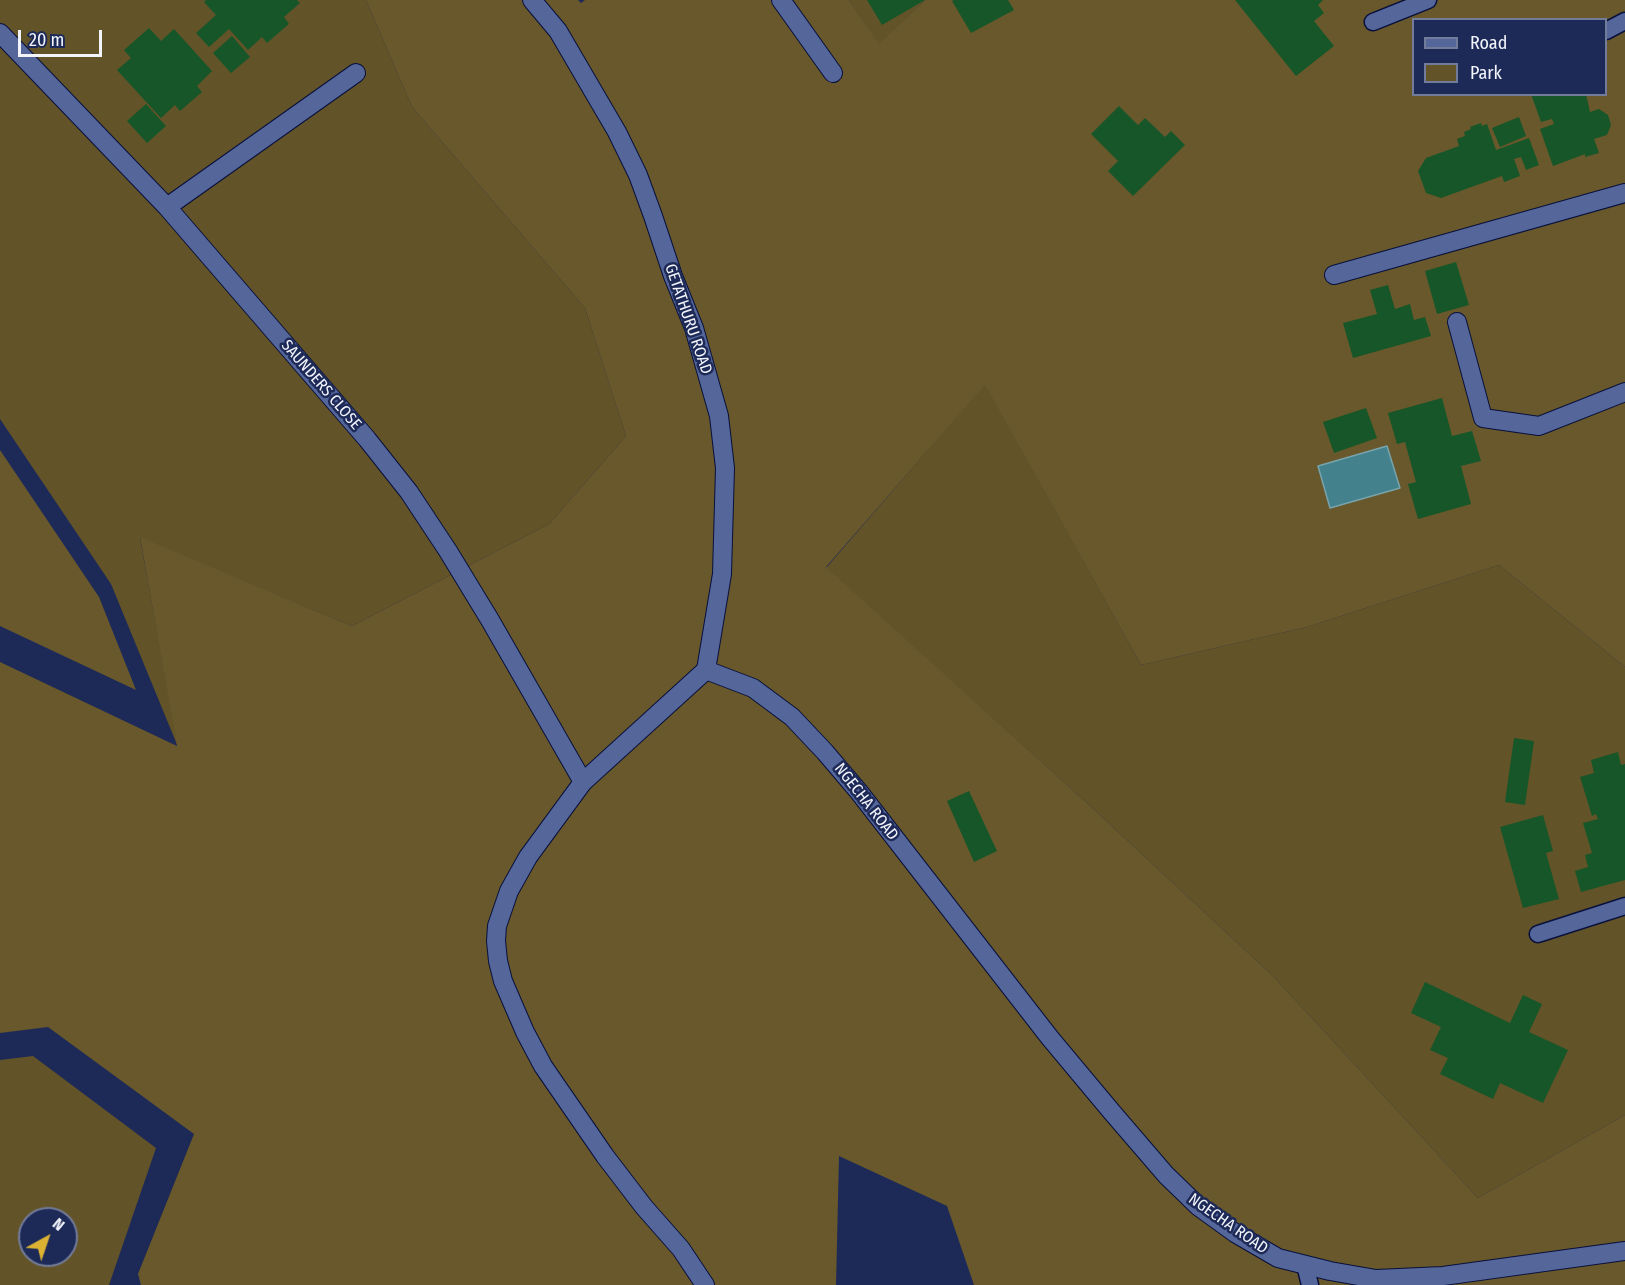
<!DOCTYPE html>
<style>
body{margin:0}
#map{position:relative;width:1625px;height:1285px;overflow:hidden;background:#1d2a58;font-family:"Fira Sans Condensed",sans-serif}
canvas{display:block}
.legend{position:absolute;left:1412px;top:18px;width:195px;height:78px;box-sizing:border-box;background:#1d2a58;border:2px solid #727b99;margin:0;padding:8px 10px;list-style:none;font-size:18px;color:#f2f4fa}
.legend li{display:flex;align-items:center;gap:12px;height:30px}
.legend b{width:30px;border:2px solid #727b99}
.north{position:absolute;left:18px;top:1207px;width:60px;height:60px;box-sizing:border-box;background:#1d2a58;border:2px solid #727b99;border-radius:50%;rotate:40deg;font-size:16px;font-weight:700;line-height:24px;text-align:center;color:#f2f4fa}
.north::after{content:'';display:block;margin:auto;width:21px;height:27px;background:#dcb233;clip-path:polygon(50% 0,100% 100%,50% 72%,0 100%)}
.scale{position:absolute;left:18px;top:30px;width:84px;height:27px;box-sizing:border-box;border:3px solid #f2f4fa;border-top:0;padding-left:8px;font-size:18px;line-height:21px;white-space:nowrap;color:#f2f4fa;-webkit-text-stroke:4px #1d2a58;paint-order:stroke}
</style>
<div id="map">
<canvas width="1625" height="1285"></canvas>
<ul class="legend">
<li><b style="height:8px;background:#54669a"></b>Road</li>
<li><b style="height:16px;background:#635328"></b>Park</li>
</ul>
<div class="north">N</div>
<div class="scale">20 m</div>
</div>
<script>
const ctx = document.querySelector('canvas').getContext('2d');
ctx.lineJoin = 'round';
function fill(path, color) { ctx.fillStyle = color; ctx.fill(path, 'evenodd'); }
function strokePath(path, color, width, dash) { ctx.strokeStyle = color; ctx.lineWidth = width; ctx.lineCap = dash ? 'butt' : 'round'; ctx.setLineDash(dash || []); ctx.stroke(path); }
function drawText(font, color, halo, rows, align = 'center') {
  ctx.font = font + ' "Fira Sans Condensed",sans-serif'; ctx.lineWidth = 5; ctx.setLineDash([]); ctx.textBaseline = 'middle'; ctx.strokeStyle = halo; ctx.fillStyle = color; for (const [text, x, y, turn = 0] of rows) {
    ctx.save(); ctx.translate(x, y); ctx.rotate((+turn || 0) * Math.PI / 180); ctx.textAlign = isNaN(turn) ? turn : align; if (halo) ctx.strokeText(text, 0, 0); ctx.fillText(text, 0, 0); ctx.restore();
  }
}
fill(new Path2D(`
 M0,0H366L412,107L585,308L626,436L549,524L352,626L140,538L178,747L111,584L0,419Z
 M849,0H925L879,45Z
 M985,384L1141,665L1307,627L1499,565L1625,667V1115L1478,1198L1273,976L1087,803L826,568Z
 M33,1056L156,1148L109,1285H0V1060ZM30,1219H66V1255H30Z`), '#635328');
fill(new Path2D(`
 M366,0H578L581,3L585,0H849L879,44L925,0H1625V667L1499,565L1307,627L1141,665L985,385L826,567L1087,803L1273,976L1478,1198L1625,1115V1285H974L947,1206L839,1156L836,1285H141L138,1274L194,1134L48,1027L0,1033V662L177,746L140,537L352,626L549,524L626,436L585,308L412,107ZM1414,20H1606V94H1414Z
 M0,450L99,597L136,690L0,626Z`), '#68582b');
const water = new Path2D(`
 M1387,446L1400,488L1330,508L1318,466Z`);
fill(water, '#43828c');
strokePath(water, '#78a4ad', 1.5);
fill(new Path2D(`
 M206,0H297L300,3L284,17L289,24L267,43L262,37L248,50L229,29L209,47L196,33L216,15L204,2Z
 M867,0H925L882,25Z
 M954,0H1008L1014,10L971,33L952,1Z
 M1235,0H1323L1318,5L1324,13L1314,21L1334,46L1296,76Z
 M149,28L161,41L174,29L212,71L197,86L202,92L180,111L175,105L161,118L117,70L131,58L124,50Z
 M232,36L250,57L231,73L213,53Z
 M1531,94H1586L1590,112L1599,109L1608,115L1611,125L1607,135L1594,139L1599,153L1585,157V154L1553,166L1540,129L1554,124L1552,119L1541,122Z
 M146,104L166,126L147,143L127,121Z
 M1119,106L1138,125L1145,118L1165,137L1171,131L1185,145L1133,196L1108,171L1118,161L1091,134Z
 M1519,117L1526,136L1500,147L1492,128Z
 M1481,123L1482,126L1487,124L1496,150L1529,138L1539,165L1526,170L1521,157L1514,159L1520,176L1504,182L1502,176L1441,198L1426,193L1418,171L1426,158L1459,146L1457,139L1465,136L1464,132L1471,129L1470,127Z
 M1456,262L1469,305L1437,314L1425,271Z
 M1388,285L1395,309L1410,304L1414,320L1425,317L1431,336L1353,358L1343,323L1377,314L1370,290Z
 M1442,398L1452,436L1472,431L1481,461L1461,466L1471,504L1418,519L1408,484L1416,482L1405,442L1397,444L1388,413Z
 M1366,408L1377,438L1334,453L1323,422Z
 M1514,738L1534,741L1525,805L1505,802Z
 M1618,752L1621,765L1625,764V880L1581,892L1575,871L1588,867L1585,855L1592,853L1583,823L1598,819L1596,814L1592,816L1580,777L1594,773L1591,760Z
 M969,791L997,851L974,862L947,801Z
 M1543,815L1553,851L1546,853L1559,899L1523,908L1500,827Z
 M1425,982L1510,1023L1523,995L1542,1004L1529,1032L1568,1050L1543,1103L1500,1083L1493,1099L1440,1074L1448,1058L1430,1050L1441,1027L1411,1013Z`), '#165628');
const service = new Path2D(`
 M1373,22L1428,0
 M1606,31L1625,21
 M1538,934L1625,906
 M1305,1265L1310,1285`);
const minor = new Path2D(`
 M781,0L833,73
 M0,33L167,207L367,439L409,492L448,551L490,620L583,782
 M167,207L356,73
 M1334,275L1625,193
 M1457,322L1483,418L1539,426L1625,392`);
const tertiary = new Path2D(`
 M705,1285L681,1249L644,1207L605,1156L543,1066L525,1032L503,981L498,961L496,941L497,926L509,891L528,857L583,782L706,670`);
const secondary = new Path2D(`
 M532,0L558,31L617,132L638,175L653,216L673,276L694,328L719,416L725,468L722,574L706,670L753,688L792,717L825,752L859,792L1050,1038L1111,1111L1166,1175L1199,1207L1235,1233L1278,1258L1330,1271L1376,1279L1443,1276L1625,1251`);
strokePath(service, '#08103c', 19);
strokePath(minor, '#08103c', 20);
strokePath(tertiary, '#08103c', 20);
strokePath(secondary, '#08103c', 20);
strokePath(service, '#54669a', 16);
strokePath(minor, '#54669a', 18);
strokePath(tertiary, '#54669a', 18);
strokePath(secondary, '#54669a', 18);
drawText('16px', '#f2f4fa', '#1d2a58', [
 ["GETATHURU ROAD",688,319,71],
 ["SAUNDERS CLOSE",321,385,49],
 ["NGECHA ROAD",866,802,52],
 ["NGECHA ROAD",1228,1224,35]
]);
</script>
